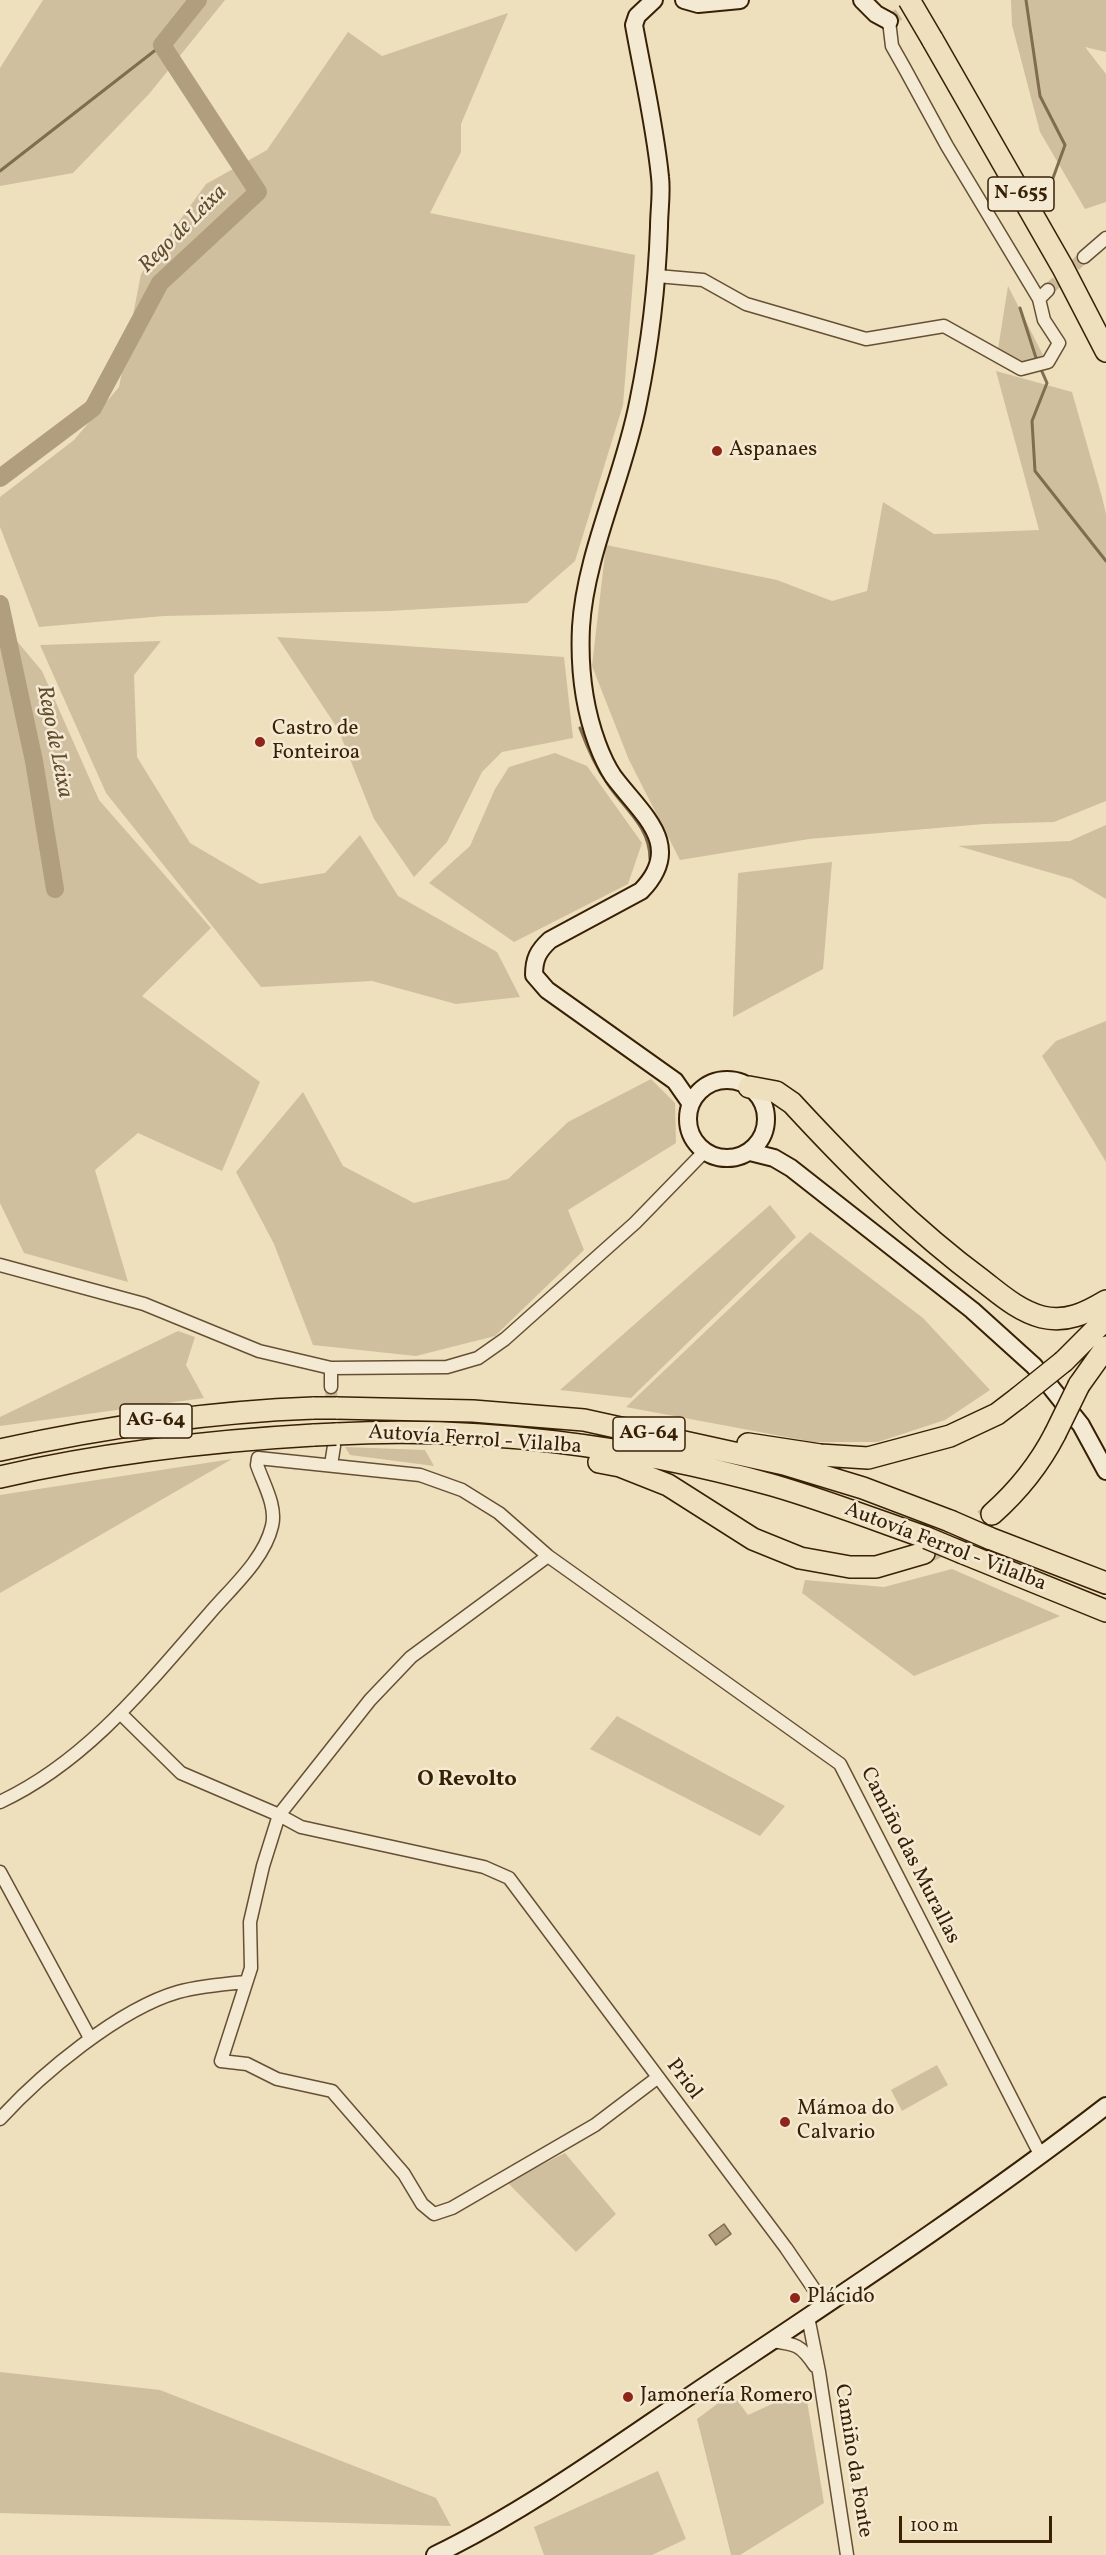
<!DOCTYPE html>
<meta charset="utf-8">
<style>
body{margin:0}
#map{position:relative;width:1106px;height:2555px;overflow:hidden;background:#eedfbd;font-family:Vollkorn,serif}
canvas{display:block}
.scale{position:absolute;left:899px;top:2516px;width:153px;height:27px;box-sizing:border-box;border:3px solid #382005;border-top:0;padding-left:8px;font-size:18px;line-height:21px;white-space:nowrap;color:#382005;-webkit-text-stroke:4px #f4ead4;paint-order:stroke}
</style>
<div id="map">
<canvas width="1106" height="2555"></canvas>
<div class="scale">100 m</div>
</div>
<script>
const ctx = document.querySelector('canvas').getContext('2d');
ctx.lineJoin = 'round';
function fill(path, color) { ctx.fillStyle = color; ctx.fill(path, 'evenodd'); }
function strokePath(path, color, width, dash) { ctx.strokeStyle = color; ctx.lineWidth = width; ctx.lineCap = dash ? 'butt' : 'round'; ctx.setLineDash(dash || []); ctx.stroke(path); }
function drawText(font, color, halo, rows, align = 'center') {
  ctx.font = font + ' Vollkorn,serif'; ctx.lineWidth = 5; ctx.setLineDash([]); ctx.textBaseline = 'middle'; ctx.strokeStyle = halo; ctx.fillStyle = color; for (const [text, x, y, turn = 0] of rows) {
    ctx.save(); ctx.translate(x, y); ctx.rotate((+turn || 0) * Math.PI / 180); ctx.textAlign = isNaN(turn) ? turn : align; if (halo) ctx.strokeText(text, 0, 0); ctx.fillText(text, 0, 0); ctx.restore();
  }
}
fill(new Path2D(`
 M43,0H225L149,94L73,173L0,186V68Z
 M1011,0H1106V52L1085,47L1106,74V202L1085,209L1040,132L1012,25Z
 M508,13L461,124V152L430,213L635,255L623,405L575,561L527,603L389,611L164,616L39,627L0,527V497L74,440L119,387L141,274L206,184L267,150L348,32L382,56Z
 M1008,286L1043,355L1025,364L998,349Z
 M996,371L1072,392L1102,497L1106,514V801L1054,822L984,824L809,839L680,860L629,760L592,666L606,545L777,580L832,601L867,591L883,502L934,534L1039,530Z
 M0,621L42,671L99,800L211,928L142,996L260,1082L222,1171L138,1133L95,1170L128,1282L24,1253L0,1203Z
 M277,637L564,657L573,738L502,752L482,772L447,842L414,877L374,819L338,729Z
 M161,641L134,675L137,757L190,843L260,884L325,873L360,835L398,896L497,952L520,997L456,1004L372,981L261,987L106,793L40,645Z
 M555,753L587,766L642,843L628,884L514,942L429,883L470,846L495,789L509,767Z
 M1106,825V899L1072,879L958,846L1070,841Z
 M832,862L823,969L733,1017L738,873Z
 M1106,1021V1162L1042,1056L1056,1041Z
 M651,1079L675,1103L676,1143L568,1210L584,1250L495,1336L416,1356L313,1345L274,1244L236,1172L303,1092L343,1166L414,1203L508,1179L568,1122Z
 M770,1205L796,1237L631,1398L560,1390Z
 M810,1232L923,1318L990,1390L945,1420L878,1442H813L626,1407Z
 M178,1331L195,1337L186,1365L204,1398L0,1426V1417Z
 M345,1447L425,1450L434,1466L350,1455Z
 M232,1459L0,1593V1495Z
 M952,1569L1060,1616L914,1676L802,1593L805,1580L884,1587Z
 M617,1716L785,1806L760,1836L590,1749Z
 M937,2065L948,2085L902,2111L891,2090Z
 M565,2153L616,2214L576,2252L507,2182Z
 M0,2372L160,2390L436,2498L451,2526L0,2513Z
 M805,2389L824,2503L740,2555H731L697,2419L732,2393L748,2415Z
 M658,2471L686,2539L652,2555H544L534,2527Z`), '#cfbf9e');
const water = new Path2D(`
 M724,2224L731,2234L716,2245L709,2235Z`);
fill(water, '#b09e7e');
strokePath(water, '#806c4e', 1.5);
strokePath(new Path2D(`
 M1026,0L1040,96L1065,145L1053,178
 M0,171L162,45
 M1020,308L1037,361
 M1040,367L1047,383L1032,421L1035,471L1106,561
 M580,728C587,747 595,766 607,783C623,808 650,826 650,859L654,862`), '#806c4e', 3);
strokePath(new Path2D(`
 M0,478L93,408L160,283L258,192L162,45L198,0
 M0,604L34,761L55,889`), '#b09e7e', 18);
strokePath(new Path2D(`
 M889,21L908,8L910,0
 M1048,290L1084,257
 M331,1387L333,1439`), '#cab998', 12, [12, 6]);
strokePath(new Path2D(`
 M930,1551L960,1537L992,1514`), '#cab998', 21, [21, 10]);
const street = new Path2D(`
 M889,21L892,46L905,69L947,146L1039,299L1048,290
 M1084,257L1106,238
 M657,276L703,280L746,304L866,339L944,326L1021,369L1048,362L1059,343L1044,320L1039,299
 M0,1265L144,1304L259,1351L331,1368L447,1367L478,1358L505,1339L635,1223L705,1151
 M331,1368V1387
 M331,1465L334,1446
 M548,1556L411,1657L370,1700L279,1815L263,1866L250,1922L251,1968L221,2061L247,2064L277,2079L332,2091L404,2174L422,2204L434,2214L452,2208L595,2125L657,2078
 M121,1714L181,1773L279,1815L301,1827L484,1867L509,1878L786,2248L816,2292L822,2307
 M0,1802C86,1762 147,1685 209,1614C231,1588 264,1560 272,1526C277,1506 263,1483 257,1465L258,1458L420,1475L462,1490L499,1513L548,1556L840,1764L1041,2156
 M0,1872L90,2038
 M0,2119C41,2074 119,2009 178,1992C200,1986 224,1984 246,1982
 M808,2317L819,2372L847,2555
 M772,2341C796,2344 801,2345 815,2366`);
const secondary = new Path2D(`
 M654,0L637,16L634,25C643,75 655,126 660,177C662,193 659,211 659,227C657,286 650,345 638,403C624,476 585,555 581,627C579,668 583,705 597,743C601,754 607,767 613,776C641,814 686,845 641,891L550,940C538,951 534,959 534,975L547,990L675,1081L691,1104
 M684,0L698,4L740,0
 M862,0L876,14L889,21
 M688 1119a39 39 0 1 1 78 0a39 39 0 1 1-78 0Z
 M750,1152L774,1158L791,1168L972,1310L1034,1366L1081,1425L1106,1471
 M435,2555C532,2508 622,2441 712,2381C845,2292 979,2204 1106,2106`);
const highway = new Path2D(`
 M932,39L1063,268L1106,351
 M749,1087L776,1092L792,1103C851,1167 913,1229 983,1281C1001,1295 1019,1311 1042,1317C1066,1323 1086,1313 1106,1301
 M1064,1361L1106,1319
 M1079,1385L1106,1347
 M336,1408L473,1411L584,1420L784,1464L863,1488L950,1521
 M336,1434C481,1426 632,1446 772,1485C824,1500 876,1520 927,1538
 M748,1444L820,1455L868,1458L950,1436L997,1414L1018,1398
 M0,1450C104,1427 207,1412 314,1408
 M599,1462L620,1466L668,1485L753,1539L800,1558L850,1567H876L924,1553
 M0,1477C103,1453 209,1441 314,1435
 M992,1514C1019,1490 1039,1465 1055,1434
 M989,1538L1106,1583
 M963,1553L1106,1611`);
strokePath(street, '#665033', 15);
strokePath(secondary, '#382005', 20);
strokePath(highway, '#382005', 24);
strokePath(street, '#f4ead4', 12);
strokePath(secondary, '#f4ead4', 16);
strokePath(highway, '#eedfbd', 21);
const highwayBridge = new Path2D(`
 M909,0L932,39
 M1018,1398L1064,1361
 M314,1408H336
 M1055,1434L1079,1385
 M314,1435L336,1434
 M950,1521L989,1538
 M927,1538L963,1553`);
strokePath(highwayBridge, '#382005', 24, []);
strokePath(highwayBridge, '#eedfbd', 21);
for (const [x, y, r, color] of [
 [717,451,6,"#8f2418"],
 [260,742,6,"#8f2418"],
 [785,2122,6,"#8f2418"],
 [795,2298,6,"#8f2418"],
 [628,2397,6,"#8f2418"]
]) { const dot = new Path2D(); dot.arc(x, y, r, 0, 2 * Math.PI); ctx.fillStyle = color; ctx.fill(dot); strokePath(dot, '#f4ead4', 2); }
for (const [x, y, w] of [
 [1021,194,66],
 [156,1421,72],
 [649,1434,72]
]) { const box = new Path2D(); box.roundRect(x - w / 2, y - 17, w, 34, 4.5); ctx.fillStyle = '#f4ead4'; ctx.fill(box); strokePath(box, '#382005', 1.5); }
drawText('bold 20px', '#382005', null, [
 ["N-655",1021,194],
 ["AG-64",156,1421],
 ["AG-64",649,1434]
]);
drawText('21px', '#382005', '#f4ead4', [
 ["Aspanaes",729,451],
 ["Castro de",272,730],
 ["Fonteiroa",272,754],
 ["Mámoa do",797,2110],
 ["Calvario",797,2134],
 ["Plácido",807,2298],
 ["Jamonería Romero",640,2397]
], 'left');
drawText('21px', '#382005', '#f4ead4', [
 ["Autovía Ferrol - Vilalba",475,1441,4],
 ["Autovía Ferrol - Vilalba",945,1548,21],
 ["Camiño das Murallas",909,1856,63],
 ["Priol",683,2080,53],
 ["Camiño da Fonte",852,2461,81]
]);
drawText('italic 22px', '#624c2f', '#f4ead4', [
 ["Rego de Leixa",184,230,-45],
 ["Rego de Leixa",53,742,79]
]);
drawText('bold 22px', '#382005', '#f4ead4', [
 ["O Revolto",467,1781]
]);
</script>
